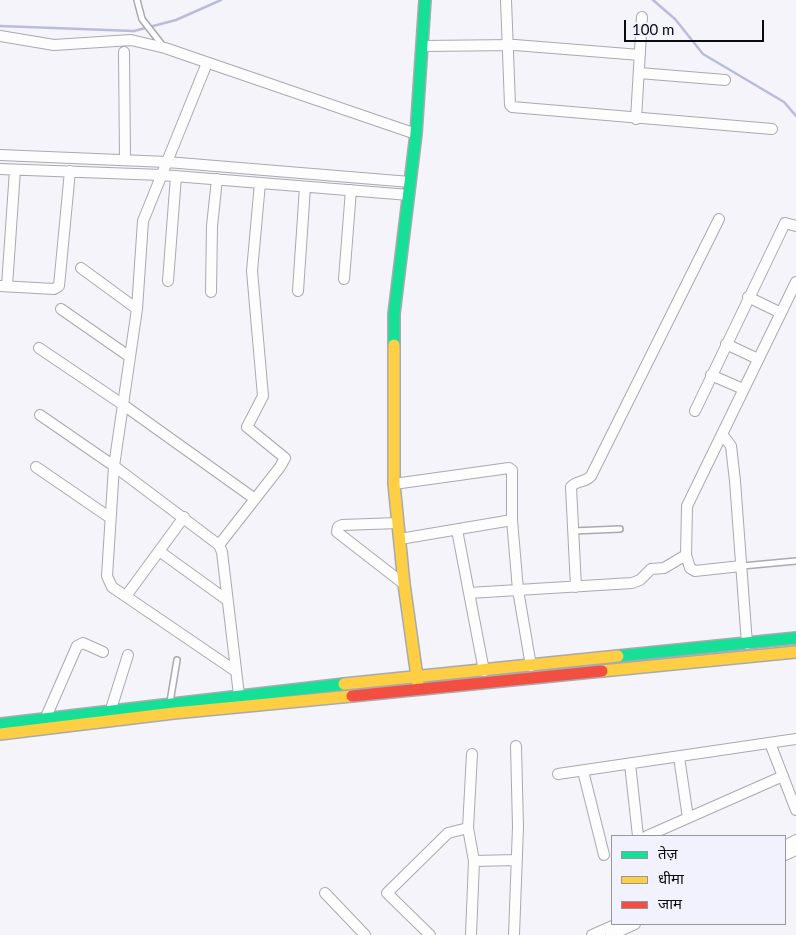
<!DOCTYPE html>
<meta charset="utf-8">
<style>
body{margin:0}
#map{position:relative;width:796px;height:935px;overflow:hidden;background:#f4f4fa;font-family:Lato,"Noto Sans Devanagari",sans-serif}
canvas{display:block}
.legend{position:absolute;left:611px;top:835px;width:175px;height:90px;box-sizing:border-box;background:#f1f2fd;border:1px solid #95969e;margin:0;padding:6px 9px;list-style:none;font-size:15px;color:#0b0c0f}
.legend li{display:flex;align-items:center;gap:10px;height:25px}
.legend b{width:25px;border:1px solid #95969e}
.scale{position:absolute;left:624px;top:20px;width:140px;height:22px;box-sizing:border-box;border:2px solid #0b0c0f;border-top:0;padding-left:6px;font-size:15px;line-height:18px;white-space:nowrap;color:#0b0c0f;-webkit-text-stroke:4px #f1f2fd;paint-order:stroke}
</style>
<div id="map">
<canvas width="796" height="935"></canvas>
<ul class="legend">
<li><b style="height:6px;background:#16e098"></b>तेज़</li>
<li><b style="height:6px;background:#ffcf43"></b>धीमा</li>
<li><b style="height:6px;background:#f24e42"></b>जाम</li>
</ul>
<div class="scale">100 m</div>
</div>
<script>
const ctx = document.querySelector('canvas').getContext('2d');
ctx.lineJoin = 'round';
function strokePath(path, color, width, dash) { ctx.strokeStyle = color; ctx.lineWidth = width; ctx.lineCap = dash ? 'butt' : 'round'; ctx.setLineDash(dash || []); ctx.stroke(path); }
strokePath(new Path2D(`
 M653,0L675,19L703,54L784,102L796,116
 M0,26L134,31L176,20L221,0`), '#babcdd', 2.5);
const lane = new Path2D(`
 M137,0L142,19L163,46
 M573,531L620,529
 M742,566L796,561
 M170,702L177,660`);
const street = new Path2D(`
 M506,0L510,105L512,107L772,129
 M0,36L54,45L131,40L165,48L416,134
 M422,46L515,45L640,55
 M124,52L125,160
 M207,63L143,221L137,309L114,466L107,576L112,587L234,670
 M639,73L725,80
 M636,119L642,17
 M0,155L167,162L410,182
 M0,169L162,175L409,195
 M81,268L137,309
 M344,279L351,190
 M168,281L176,176
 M0,286L54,289L59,286L70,171
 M7,286L15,170
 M298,291L305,187
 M211,292L212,226L217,179
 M748,297L781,313
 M61,309L130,357
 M726,344L758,359
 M39,348L122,404L255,499
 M711,375L743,389
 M695,411L785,223L796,226
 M40,415L114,466L219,545L222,552L239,695
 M722,434L731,446L735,481L747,644
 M36,467L109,517
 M394,484L509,468L512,470V520L518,590L531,666
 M398,523L342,525L338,527L337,532L404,584
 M457,530L484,671
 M400,539L512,520
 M219,545L280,467L285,458L247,427L263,396L252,271L260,183
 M159,551L227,600
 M741,566L695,571L690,568L686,555L687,506L796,282
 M576,587L571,487C576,480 585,483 591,476L719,219
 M469,593L632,583L640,580L651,569L664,568L686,555
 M126,596L184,517
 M111,709L128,655
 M46,717L77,646L83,643L103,652
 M770,743L796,810
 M679,757L688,818
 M630,764L638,836
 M583,771L604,855
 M558,774L796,739
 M647,836L783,776
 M785,846L796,840
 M785,855L796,850
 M474,861L516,860
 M325,893L365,935
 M430,935L387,893L448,833L468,828
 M471,935L474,861L468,828L472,754
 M514,935L518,827L516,746
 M592,935L617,924
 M611,935L635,924`);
const fast = new Path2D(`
 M394,345V314L416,134L425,0
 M618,656L796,638
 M0,724L344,684`);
const slow = new Path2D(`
 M394,345V484L404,584L418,684
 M602,671L796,652
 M344,684L618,656
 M0,734L174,713L352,696`);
const jam = new Path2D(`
 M352,696L602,671`);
strokePath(lane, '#a9aaae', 8);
strokePath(street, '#a9aaae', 12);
strokePath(fast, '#a9aaae', 14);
strokePath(slow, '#a9aaae', 14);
strokePath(jam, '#a9aaae', 14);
strokePath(lane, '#fdfdfe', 5);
strokePath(street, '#fdfdfe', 10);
strokePath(fast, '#16e098', 11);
strokePath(slow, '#ffcf43', 11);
strokePath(jam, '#f24e42', 11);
</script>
